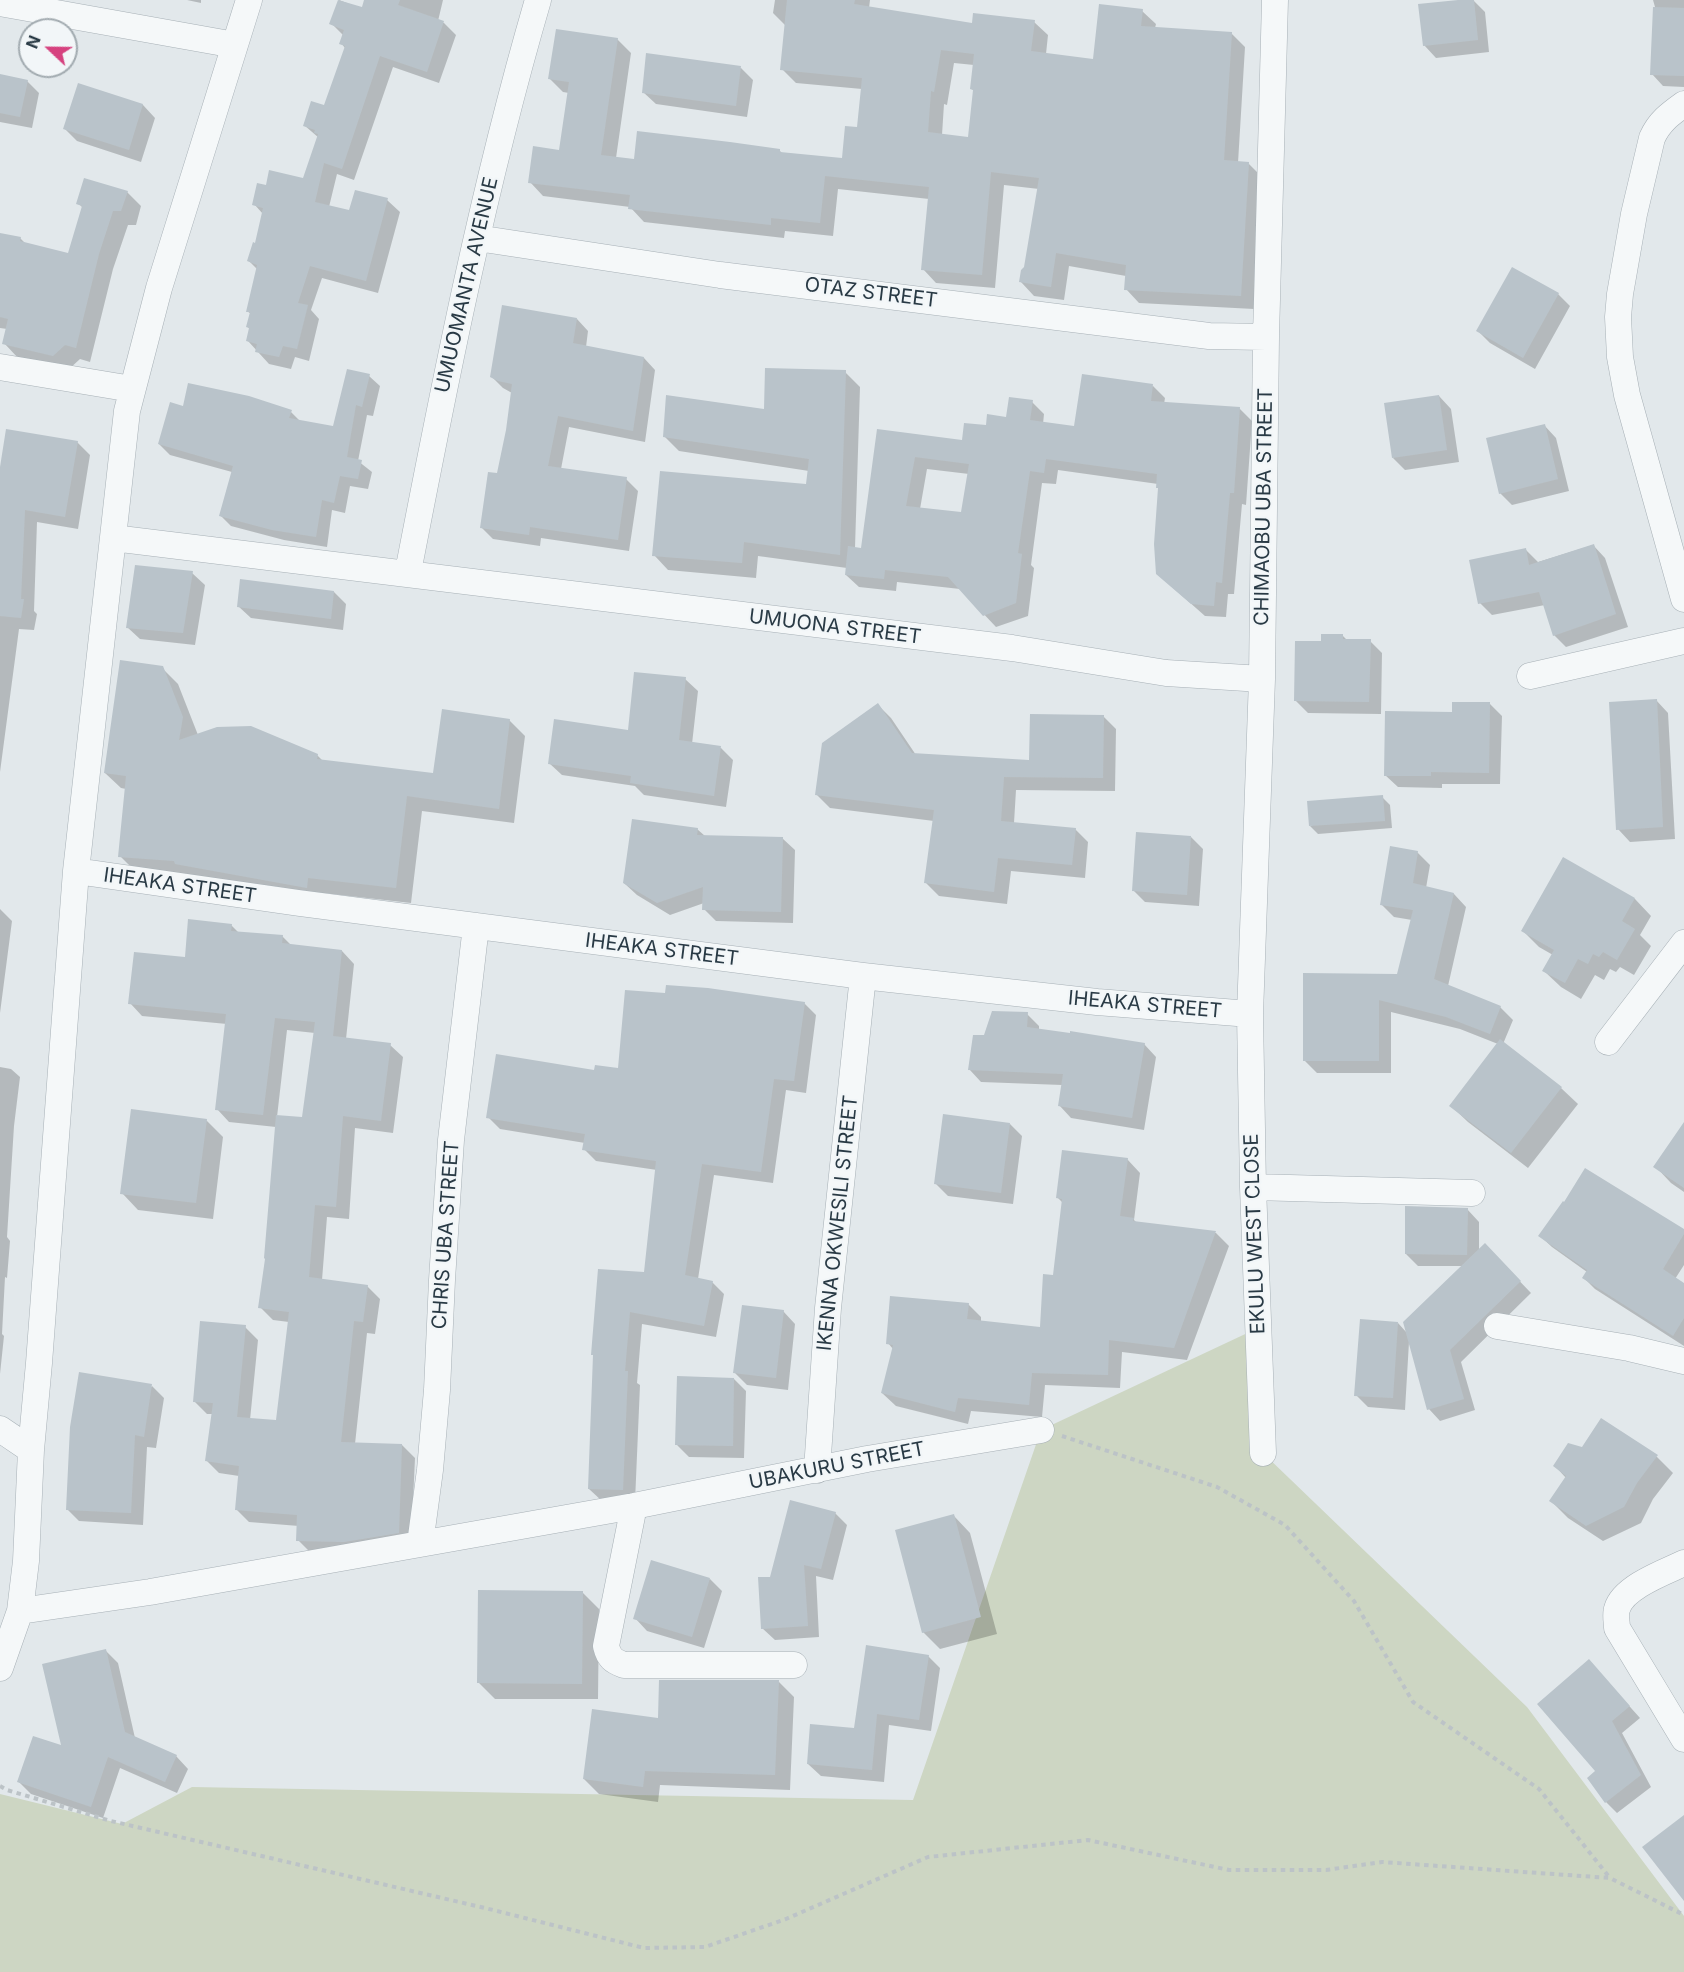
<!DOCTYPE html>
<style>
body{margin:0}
#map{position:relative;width:1684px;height:1972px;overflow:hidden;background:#e2e8eb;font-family:Inter,sans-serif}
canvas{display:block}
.north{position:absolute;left:18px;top:18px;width:60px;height:60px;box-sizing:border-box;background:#f2f6f8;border:2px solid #a2abb0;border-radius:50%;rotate:292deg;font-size:16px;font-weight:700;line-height:24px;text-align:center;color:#293a45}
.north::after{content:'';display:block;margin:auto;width:21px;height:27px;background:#d6427f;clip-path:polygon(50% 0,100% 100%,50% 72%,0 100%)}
</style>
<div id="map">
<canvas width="1684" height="1972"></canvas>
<div class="north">N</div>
</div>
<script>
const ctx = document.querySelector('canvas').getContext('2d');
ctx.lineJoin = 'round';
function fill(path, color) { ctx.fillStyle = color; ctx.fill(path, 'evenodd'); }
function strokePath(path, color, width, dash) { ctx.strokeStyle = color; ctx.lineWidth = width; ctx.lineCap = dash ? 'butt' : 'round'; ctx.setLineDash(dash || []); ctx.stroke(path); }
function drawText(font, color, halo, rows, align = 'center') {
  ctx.font = font + ' Inter,sans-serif'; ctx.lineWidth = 4.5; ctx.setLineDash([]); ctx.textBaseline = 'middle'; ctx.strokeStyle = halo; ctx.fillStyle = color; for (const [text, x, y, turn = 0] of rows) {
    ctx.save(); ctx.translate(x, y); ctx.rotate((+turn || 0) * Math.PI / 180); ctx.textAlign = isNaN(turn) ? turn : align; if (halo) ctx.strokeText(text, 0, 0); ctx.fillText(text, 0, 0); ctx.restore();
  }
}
fill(new Path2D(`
 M1258,1328L1263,1453L1527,1707L1684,1916V1972H0V1794L122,1824L192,1787L913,1800L1041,1430Z`), '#cdd6c3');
fill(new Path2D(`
 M187,0H201V3Z
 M339,0L363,9L366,0H443L438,21L444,23L456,35L439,83L393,67L354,180L337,174L329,207L350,212L387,200L400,212L378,293L322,278L311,310L319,319L309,361L295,357L291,369L269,364L248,341L250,330L248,327L251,314L247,311L258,270L248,260L256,245L263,214L254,204L267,187L304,180L319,138L304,125L325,107L345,48L341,43L344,36L331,23Z
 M775,0H870L869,8L973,25L1034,22L1048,35L1046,54L1094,60L1142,11L1156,24L1155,28L1231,33L1245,47L1238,163H1248L1262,177L1254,309L1139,303L1126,289V276L1069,266L1064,300L1034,296L1021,282L1026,267L1039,189L1004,185L995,288L936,283L923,269L929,199L838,189L833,236L785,231L784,238L644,222L630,207L543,196L530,182L560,151L569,93L563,92L550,79L617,39L631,53L616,158L635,161L779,150L783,154L843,160L858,129L862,89L796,83L782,69L786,26L773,13ZM954,63L974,65L972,89L975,92L970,138L942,135L944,104L947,105Z
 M1473,0L1485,12L1489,52L1436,58L1424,45Z
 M1653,0H1684V87L1663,86L1652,74L1655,7Z
 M741,68L753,80L747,117L656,104L643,92Z
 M0,75L27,81L39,93L32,128L0,122Z
 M79,85L143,105L155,118L141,162L77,141L65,129Z
 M127,192L141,206L136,225H128L113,269L90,362L80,359L68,370L18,358L4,343L7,329L0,328V234L20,238L26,244L69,255L83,208L78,203Z
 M1558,294L1570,306L1535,369L1490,343L1478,331Z
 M577,319L588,331L586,347L644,358L655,370L645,442L569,427L561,469L626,479L638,491L629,551L541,538L540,546L493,539L481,527L498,475L508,431L512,393L503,388L491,376Z
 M845,372L860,387L855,548L862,549L879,430L963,442L987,426L1008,418L1032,402L1044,414L1043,424L1076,428L1153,386L1165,398L1164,404L1239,408L1252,421L1246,505L1242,504L1234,594H1228L1226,617L1205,616L1171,586L1158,484L1058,470L1056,484L1042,483L1031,565L1034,568L1028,616L996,627L960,589L897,582L896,591L859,587L846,575L847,568L758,556L756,578L668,570L654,555L808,486L809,471L679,451L664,436L765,411ZM927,469L969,474L962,514L920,509Z
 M369,376L380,386L373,416L367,415L358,461L372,472L368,489L350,486L345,513L332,510L327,547L284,540L231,526L220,515L232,472L170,455L159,444L184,408L291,412L301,422L334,428Z
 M1439,396L1451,409L1459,462L1405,470L1393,458Z
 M1544,425L1556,438L1569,491L1512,505L1500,493Z
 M77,442L90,455L78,529L37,522L34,611L37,614L34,630L19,629L0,772V477Z
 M1593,545L1605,558L1628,627L1566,647L1554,635L1545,605L1492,615L1480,603L1526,550L1538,562Z
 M192,573L205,585L195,645L140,639L127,627Z
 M334,592L346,604L343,630L251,618L238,606Z
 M1342,635L1347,640L1370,641L1382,653L1381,714L1308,713L1295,700L1323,643Z
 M162,668L178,684L198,735L317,755L324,762L434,775L509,720L525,736L514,823L422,811L411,903L323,893V903L136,872L120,856L126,789L121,788L105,773Z
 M685,679L698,691L692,744L721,748L733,760L726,807L644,795L635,786L562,775L549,763L629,732Z
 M1656,700L1668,713L1675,839L1630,842L1618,829Z
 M1490,704L1502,716L1500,784H1442V788L1398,787L1385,775L1453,714Z
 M878,705L891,718L916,755L1031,762L1103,716L1116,729L1115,791L1016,790L1014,823L1075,829L1088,842L1085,878L1011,871L1007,904L939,896L926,883L934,821L830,808L817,795Z
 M1382,797L1390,805L1392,828L1318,834L1310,826Z
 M697,829L705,836L782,838L795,850L793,923L716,921L704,909V903L670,915L637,895L624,883Z
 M1191,837L1203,849L1199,906L1145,902L1133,890Z
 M1417,852L1430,865L1426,888L1454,894L1466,907L1448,986L1500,1007L1513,1020L1503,1044L1561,1088L1578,1104L1528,1168L1468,1122L1451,1106L1498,1044L1460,1029L1391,1012V1073H1317L1305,1061L1399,975L1412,920L1394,917L1381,904Z
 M1563,859L1635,899L1651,916L1640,935L1651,946L1634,975L1620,967L1616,972L1610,969L1604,980L1595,975L1581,999L1561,987L1544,971L1553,955L1539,947L1523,931Z
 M0,909L12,921L0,1013Z
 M231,925L239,933L282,936L292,946L342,951L354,964L346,1039L390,1045L403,1057L393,1133L355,1128L349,1219L327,1217L322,1280L367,1286L380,1299L375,1334L367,1333L355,1444L402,1445L415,1458L411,1545L311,1553L298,1540L299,1526L249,1522L236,1509L239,1476L219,1473L207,1461L213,1414H207L194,1401L245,1327L258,1340L250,1420L278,1422L289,1322L273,1320L260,1307L267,1260L276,1127L229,1122L217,1109L227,1024L142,1016L130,1003ZM287,1030L315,1033L303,1119L277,1117Z
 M804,1003L816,1015L806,1093L786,1090L773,1183L714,1175L698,1279L712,1282L724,1294L716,1337L642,1324L637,1383L640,1385L635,1502L602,1501L589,1489L595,1356L645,1274L657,1170L596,1161L584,1149L585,1143L500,1129L488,1117L595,1072L619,1070Z
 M1027,1014L1039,1026V1030L1144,1044L1156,1057L1144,1130L1071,1118L1059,1105L1062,1085L981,1082L969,1069Z
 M0,1067L11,1069L20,1077L14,1126L7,1237L10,1241L7,1278L5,1277L2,1334L4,1336L0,1374Z
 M206,1120L223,1137L213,1219L138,1210L122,1193Z
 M1010,1124L1022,1136L1013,1204L948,1196L936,1184Z
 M1684,1125V1192L1671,1183L1655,1166Z
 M1127,1159L1140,1173L1134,1220L1137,1223L1216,1233L1229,1246L1187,1360L1122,1352L1120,1388L1045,1385L1042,1417L971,1411L968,1424L896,1406L882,1393L893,1349L888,1343L968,1304L981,1317V1322L1042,1328L1055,1276L1063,1203L1057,1197Z
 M1467,1209L1479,1222V1251L1485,1245L1531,1293L1461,1362L1475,1410L1440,1421L1429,1409L1409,1342L1405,1410L1368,1407L1356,1395L1398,1323L1407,1333L1463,1266H1418L1406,1254Z
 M1684,1230V1265L1675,1279L1684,1284V1346L1595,1289L1584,1278L1587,1272L1552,1247L1540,1236Z
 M783,1311L795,1324L788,1390L747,1385L735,1373Z
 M734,1379L746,1391L744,1458L689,1457L677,1445Z
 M152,1386L164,1398L156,1448L147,1447L143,1525L79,1521L67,1509Z
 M1583,1448L1657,1457L1673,1473L1653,1499L1641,1523L1603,1541L1568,1518L1551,1501L1566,1478L1555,1466Z
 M835,1513L847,1525L833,1580L816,1576L819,1637L775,1640L762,1628L771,1578Z
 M954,1516L970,1533L997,1634L940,1649L923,1632Z
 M710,1579L722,1591L704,1648L647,1631L635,1618Z
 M582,1592L599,1609L598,1699H495L478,1682Z
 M105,1650L118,1663L135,1738L176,1756L188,1769L177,1793L120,1768L103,1818L31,1794L18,1781L64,1748Z
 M928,1656L940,1668L931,1731L889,1725L884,1782L821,1776L808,1764L856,1729Z
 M1589,1661L1640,1718L1622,1733L1651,1787L1617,1813L1606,1802L1597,1771Z
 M779,1682L794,1697L790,1790L660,1785L658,1802L599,1794L584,1779L659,1720Z`), '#0003');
fill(new Path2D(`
 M338,0L362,7L364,0H400L398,5L444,21L427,72L380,56L342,169L324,163L315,202L349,210L355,190L388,198L366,281L310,266L298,303L308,305L297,349L283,346L279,357L255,352L257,344L246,341L249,328L246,327L250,312H246L257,265L247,261L253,242L255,243L263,208L252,205L257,183L266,185L269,170L303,178L318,134L314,133L315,130L303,126L311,101L324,105L345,46L339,44L344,30L329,24Z
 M787,0H855L854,4L972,23L973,13L1035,20L1031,51L1093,59L1099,4L1143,9L1141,26L1232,32L1224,160L1249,162L1241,296L1124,290L1126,265L1056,253L1051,287L1019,282L1021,270L1024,267L1039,178L991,172L982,275L921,270L929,187L825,176L820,223L771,218V225L628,209L630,195L528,183L533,146L559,150L569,82L548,79L556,29L618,38L601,155L634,159L637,131L730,142L780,149V152L842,158L845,126L857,127L862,78L780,70ZM941,50L974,54L970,89L973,90L968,137L928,132L931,91L934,92Z
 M1458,0H1474L1478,40L1423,46L1418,4Z
 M1653,7L1684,8V76L1650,75Z
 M646,53L741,66L736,106L642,93Z
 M0,74L28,80L20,117L0,113Z
 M78,83L143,104L129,150L63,129Z
 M84,178L128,191L121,211H113L99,254L76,348L65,345L53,356L2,344L8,319L0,317V233L21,237L20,241L68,253L82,206L76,204Z
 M1512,267L1559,293L1523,358L1476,331Z
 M502,305L577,318L573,343L644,357L633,431L558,416L548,466L627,477L618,540L530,527L529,535L480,528L488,472L497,473L506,430L512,384L498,381L490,377Z
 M765,368L846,370L840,555L744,542L742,563L652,556L660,471L806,484L809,459L663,437L666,395L764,409Z
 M347,369L370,374L362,407L356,405L347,457L362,460L358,479L340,476L334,503L322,500L316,537L272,530L219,516L233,466L158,444L170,402L183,406L188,383L249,396L292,410L289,418L333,426Z
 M1082,374L1153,384L1151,401L1240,407L1234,493H1230L1222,583L1216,582L1214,606L1191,604L1156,574L1154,544L1158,488H1156L1157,474L1046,459L1044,473L1030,471L1018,553L1022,554L1016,603L983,616L948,577L885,570L884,579L845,575L848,546L861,548L877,429L962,440L964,423L986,425L987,414L1006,417L1009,397L1033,400L1030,420L1074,426ZM915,457L969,464L961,512L906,506Z
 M1439,395L1447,450L1392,458L1384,403Z
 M1545,424L1558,479L1499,494L1486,438Z
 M6,429L78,441L65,517L25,510L21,599H24L21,618L0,616V467Z
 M1594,544L1616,614L1553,636L1539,592L1478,604L1469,560L1526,548L1529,565Z
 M135,565L193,571L183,633L126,628Z
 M240,579L334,591L331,619L237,607Z
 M1321,634H1343V639H1371L1369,702L1294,701L1295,641H1321Z
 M120,660L163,666L183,717L179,740L217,727L251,726L318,754L317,759L433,773L442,709L510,719L499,809L407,796L396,888L308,878L307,888L175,864L174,861L118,857L126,776L104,773Z
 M634,672L686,677L679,740L721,746L714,796L630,783L631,776L548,764L554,719L628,730Z
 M1657,699L1663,827L1616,830L1609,702Z
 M1452,702H1490L1489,773L1431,772V776H1384L1385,711L1452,712Z
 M878,703L912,753L1029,760L1030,714L1104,715L1103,778L1004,777L1001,821L1076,828L1072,865L998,858L994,892L924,883L934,810L815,795L822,743Z
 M1383,795L1385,821L1309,826L1307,801Z
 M632,819L698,828L697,835L783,837L781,912L702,910L703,887L657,903L623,883Z
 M1136,832L1191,836L1187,895L1132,891Z
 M1390,846L1418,851L1413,883L1454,893L1434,979L1501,1006L1490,1034L1446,1017L1379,1000V1061H1303V973L1397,974L1413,910L1380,905Z
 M1563,857L1635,898L1622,921L1635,929L1617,960L1603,952L1599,957L1593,954L1588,964L1578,959L1565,983L1542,971L1554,950L1521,931Z
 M188,919L232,924L231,931L283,935L282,943L342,950L333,1036L391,1043L381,1121L343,1116L336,1207L315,1205L309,1277L368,1285L363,1322L354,1321L341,1442L402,1444L399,1533L344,1542L296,1541L297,1515L235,1510L239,1466L205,1461L213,1403L193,1402L200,1321L246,1325L237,1417L276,1420L289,1312L258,1308L265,1259L264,1258L276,1115L302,1117L315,1022L275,1018L263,1115L215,1110L226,1014L128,1004L134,952L185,957Z
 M666,985L708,988L805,1002L794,1081L774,1079L761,1172L702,1164L685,1275L713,1281L704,1326L630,1312L625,1371H628L623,1490L588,1489L593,1355H591L598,1269L644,1272L656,1161L582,1150L585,1134L486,1118L496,1054L594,1070L595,1065L618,1068L625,990L665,993Z
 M992,1011L1028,1012L1027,1027L1070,1033V1031L1145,1043L1132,1118L1058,1106L1063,1074L968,1070L973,1035H984Z
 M1500,1039L1562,1087L1511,1153L1449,1106Z
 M131,1109L207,1119L196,1203L120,1194Z
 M943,1114L1010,1123L1001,1193L934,1184Z
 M1684,1122V1188L1653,1167Z
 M1062,1150L1128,1158L1120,1216L1134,1218L1133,1221L1216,1231L1174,1348L1109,1340L1108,1375L1032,1373L1029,1405L958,1398L955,1412L881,1393L893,1345L886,1344L890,1296L969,1303L967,1319L1040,1327L1043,1274L1053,1275L1062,1199L1056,1198Z
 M1585,1168L1684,1229V1234L1663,1269L1684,1283V1318L1673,1336L1582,1278L1587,1270L1538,1236L1563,1201L1564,1202Z
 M1405,1206L1468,1208L1467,1255L1405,1254Z
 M1485,1243L1521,1281L1450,1350L1464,1399L1427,1410L1403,1322Z
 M742,1305L784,1310L776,1378L733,1373Z
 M1360,1319L1398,1322L1393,1398L1354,1396Z
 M79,1372L152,1384L144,1437L135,1435L131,1513L66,1510L70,1427Z
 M677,1376L734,1378L733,1446L675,1445Z
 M1601,1418L1658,1455L1637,1483L1624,1507L1586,1526L1549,1501L1566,1476L1553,1466L1568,1443L1582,1447Z
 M790,1500L836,1512L821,1569L804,1565L808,1626L761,1629L758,1577H770Z
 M954,1514L981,1617L922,1633L895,1530Z
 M651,1560L710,1578L692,1637L633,1619Z
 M478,1590L583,1591L582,1684L477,1683Z
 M866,1645L929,1655L919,1720L877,1714L872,1770L807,1764L810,1724L854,1728Z
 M106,1649L125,1732L177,1755L165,1782L108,1757L91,1807L17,1782L33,1736L61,1745L42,1664Z
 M1589,1659L1630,1706L1612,1721L1641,1775L1605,1803L1587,1778L1595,1771L1537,1704Z
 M659,1680H779L775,1775L645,1771L643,1787L583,1779L592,1709L658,1718Z
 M1684,1815V1901L1642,1847Z`), '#b9c3ca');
const minor = new Path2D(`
 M0,3L235,45
 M1684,104C1670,114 1659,122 1652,138L1634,214L1620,294L1618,317L1620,357L1627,395L1684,599
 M477,238L720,275L1209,336L1266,337
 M0,367L132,389
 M113,538L1012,648L1166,673L1262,679
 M408,572C445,381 483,188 538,0
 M1530,676L1684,641
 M76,871L299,903L863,976L1097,1002L1250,1014
 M1608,1042L1684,943
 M1253,1187L1472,1193
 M1497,1326L1629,1348L1684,1361
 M0,1429L31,1450
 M1263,1453L1253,1187L1250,1014L1262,679L1266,337L1275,0
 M817,1470L828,1308L863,976
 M634,1506L606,1646C609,1658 613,1661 624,1665H794
 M420,1544L430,1470L437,1390L442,1280L451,1140L476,926
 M1684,1563C1665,1572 1623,1587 1617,1609C1615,1614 1617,1623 1617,1628L1684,1739
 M20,1611L150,1592L420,1544L634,1506L867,1459L1041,1430
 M0,1668L20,1611L26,1561L31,1450L39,1363L76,871L127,411L159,288L249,0`);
strokePath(minor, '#a7b0b6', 27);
strokePath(new Path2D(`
 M1062,1436L1217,1487L1285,1525L1354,1601L1413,1702L1539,1789L1610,1878
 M0,1786L7,1790L111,1821L485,1908L644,1948L705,1947L786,1919L928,1857L1088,1840L1229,1870H1326L1382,1862L1610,1878L1682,1914L1684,1912`), '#bcc3c7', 4, [4.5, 4.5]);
strokePath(minor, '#f5f8f9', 26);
drawText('20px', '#293a45', '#f2f6f8', [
 ["UMUOMANTA AVENUE",467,285,-77],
 ["OTAZ STREET",871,293,7],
 ["CHIMAOBU UBA STREET",1264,507,-89],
 ["UMUONA STREET",835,627,7],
 ["IHEAKA STREET",180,886,8],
 ["IHEAKA STREET",662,950,7],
 ["IHEAKA STREET",1145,1005,5],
 ["IKENNA OKWESILI STREET",838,1223,-84],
 ["EKULU WEST CLOSE",1255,1234,-92],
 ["CHRIS UBA STREET",446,1235,-86],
 ["UBAKURU STREET",837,1466,-11]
]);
</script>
